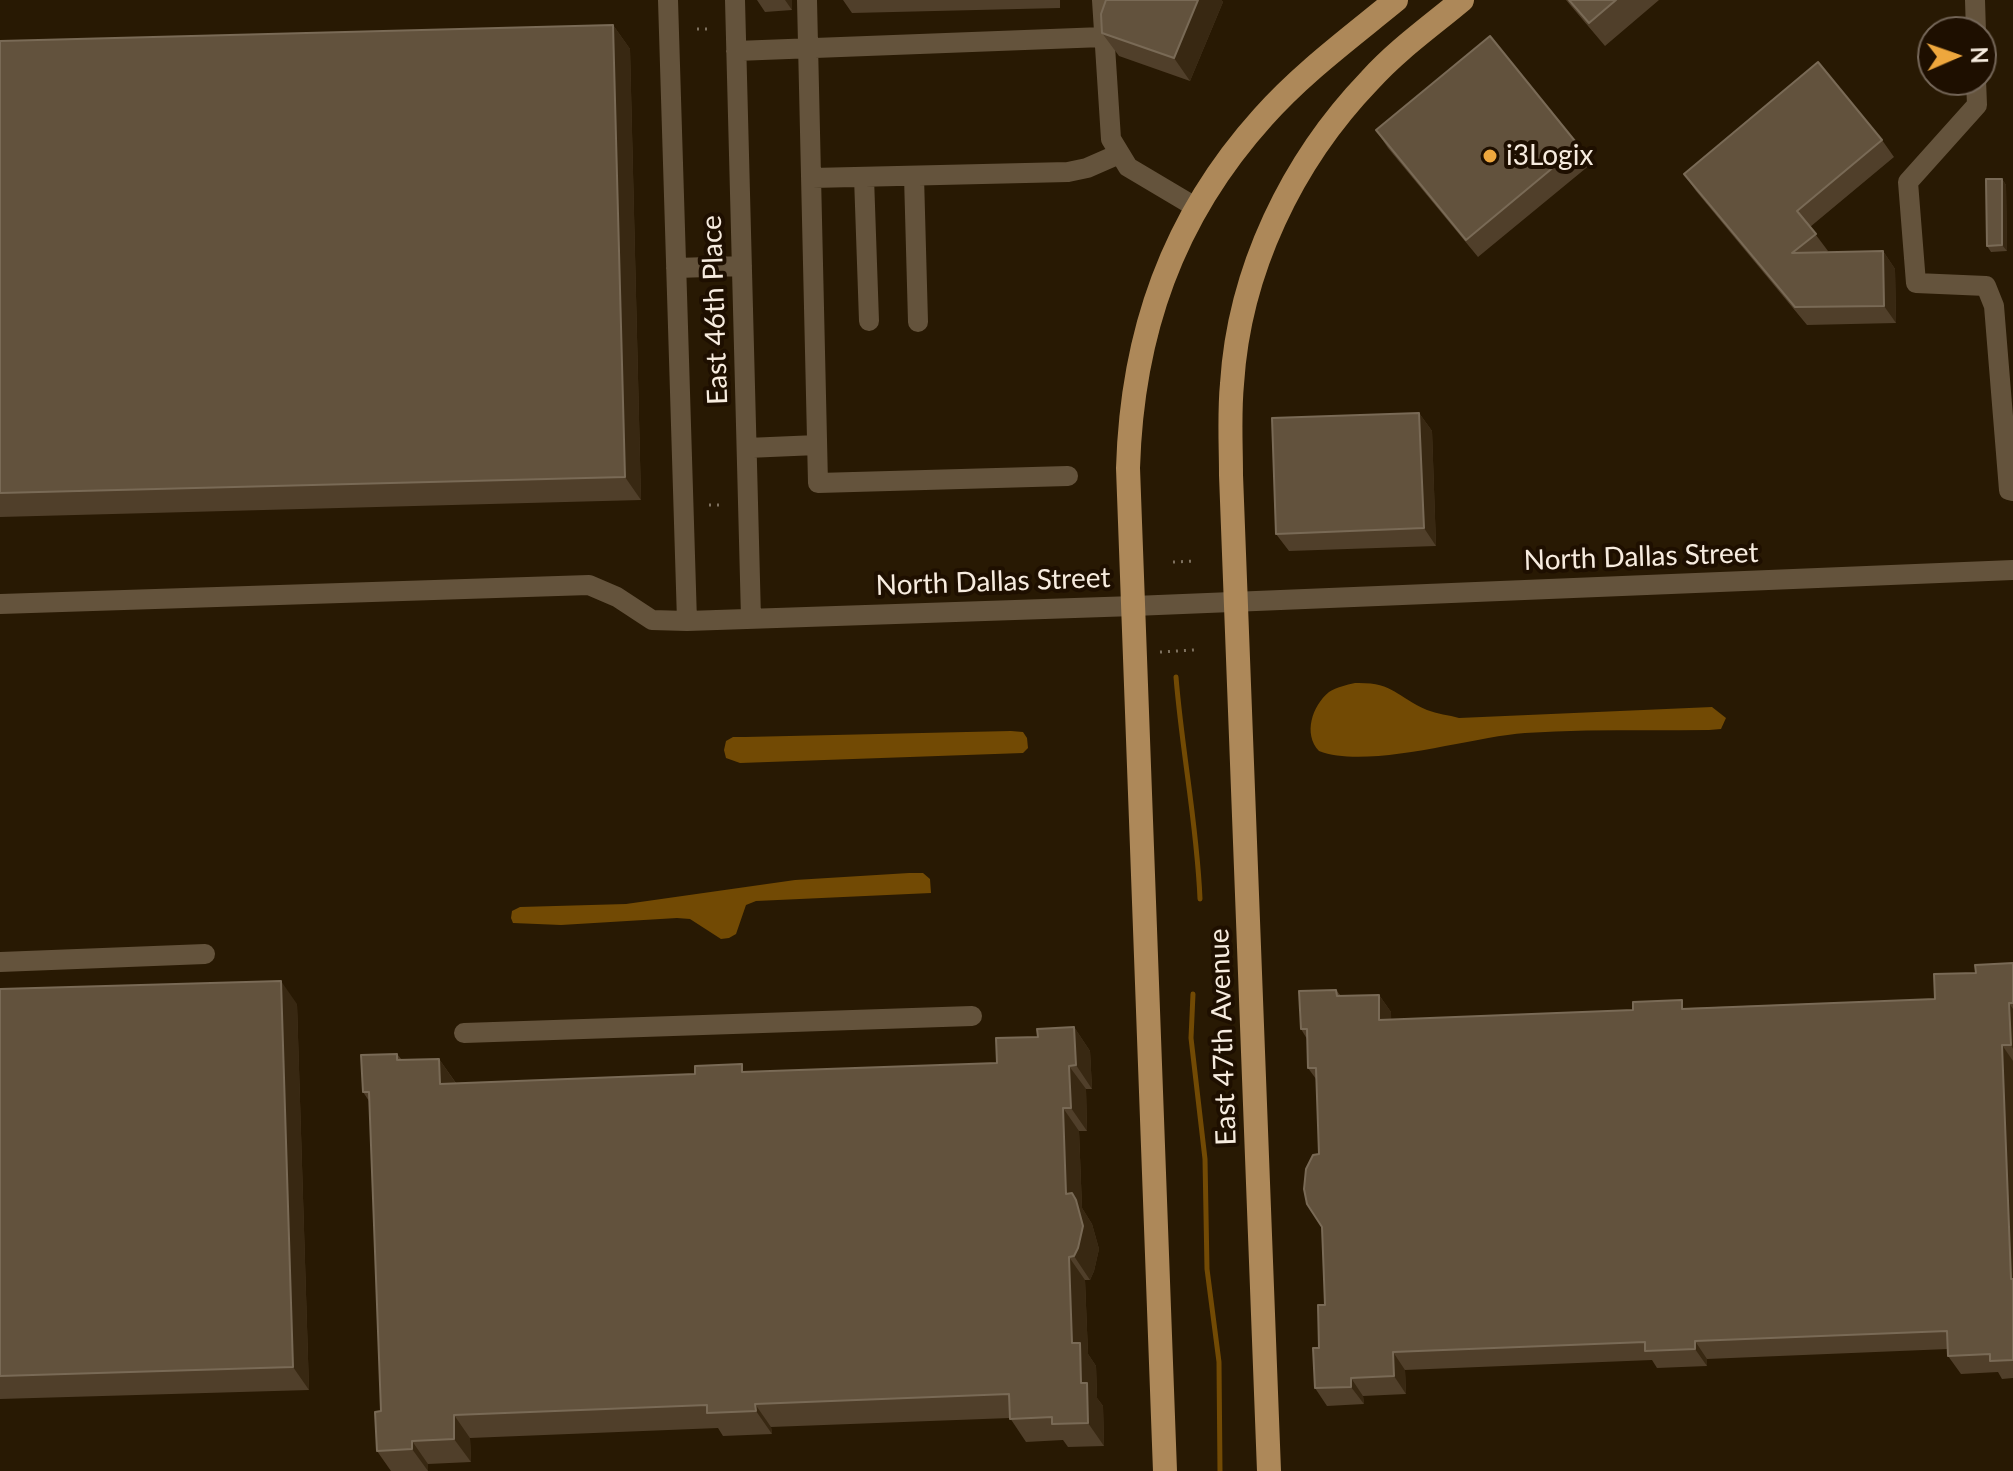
<!DOCTYPE html>
<style>
body{margin:0}
#map{position:relative;width:2013px;height:1471px;overflow:hidden;background:#281903;font-family:Lato,sans-serif}
canvas{display:block}
.north{position:absolute;left:1917px;top:16px;width:80px;height:80px;box-sizing:border-box;background:#1e0f00;border:2px solid #756759;border-radius:50%;rotate:88deg;font-size:22px;font-weight:700;line-height:32px;text-align:center;color:#f7ecdf}
.north::after{content:'';display:block;margin:auto;width:28px;height:36px;background:#eea73d;clip-path:polygon(50% 0,100% 100%,50% 72%,0 100%)}
</style>
<div id="map">
<canvas width="2013" height="1471"></canvas>
<div class="north">N</div>
</div>
<script>
const ctx = document.querySelector('canvas').getContext('2d');
ctx.lineJoin = 'round';
function fill(path, color) { ctx.fillStyle = color; ctx.fill(path, 'evenodd'); }
function strokePath(path, color, width, dash) { ctx.strokeStyle = color; ctx.lineWidth = width; ctx.lineCap = dash ? 'butt' : 'round'; ctx.setLineDash(dash || []); ctx.stroke(path); }
function drawText(font, color, halo, rows, align = 'center') {
  ctx.font = font + ' Lato,sans-serif'; ctx.lineWidth = 8; ctx.setLineDash([]); ctx.textBaseline = 'middle'; ctx.strokeStyle = halo; ctx.fillStyle = color; for (const [text, x, y, turn = 0] of rows) {
    ctx.save(); ctx.translate(x, y); ctx.rotate((+turn || 0) * Math.PI / 180); ctx.textAlign = isNaN(turn) ? turn : align; if (halo) ctx.strokeText(text, 0, 0); ctx.fillText(text, 0, 0); ctx.restore();
  }
}
fill(new Path2D(`
 M1355,683C1394,682 1395,696 1427,710C1437,714 1449,715 1459,718L1712,707L1726,718L1721,729L1709,730C1648,731 1586,729 1525,733C1470,737 1368,770 1319,751C1303,734 1312,706 1329,692C1337,687 1346,685 1355,683Z
 M1011,731L1023,732L1027,738L1028,748L1023,753L740,763L726,758L724,750L726,741L733,737H745Z
 M909,873H923L930,879L931,893L756,901L746,905L736,934L729,938L721,939L690,919L677,918L561,925L513,923L511,918L512,911L520,907L626,904L795,880Z`), '#724a04');
strokePath(new Path2D(`
 M1176,677C1182,752 1197,824 1200,899
 M1193,994L1191,1038L1205,1159L1207,1269L1219,1362L1220,1471`), '#724a04', 5);
strokePath(new Path2D(`
 M697,29H709
 M709,505H723
 M1173,562L1196,561
 M1160,652L1194,650`), '#7e715f', 3, [2, 6]);
strokePath(new Path2D(`
 M668,0L687,621
 M735,0L751,618
 M807,0L818,483L1068,476
 M1102,0L1111,139L1128,167L1197,208
 M1975,0L1976,32
 M736,51L1103,37
 M1976,80L1977,105L1908,182L1916,283L1986,286L1994,306L2009,490L2013,491
 M914,176L918,322
 M864,177L869,321
 M812,178L1068,172L1087,168L1119,154
 M676,268L742,266
 M747,448L817,445
 M0,604L589,585L617,597L652,620L687,621L1134,606L2013,570
 M0,962L205,954
 M464,1033L972,1016`), '#64533c', 20);
strokePath(new Path2D(`
 M1165,1471L1128,468C1132,334 1172,218 1263,117C1302,73 1351,37 1396,0
 M1269,1471L1231,475C1231,445 1229,414 1232,384C1239,271 1292,161 1370,80C1397,50 1431,26 1462,0`), '#ad8859', 24);
fill(new Path2D(`
 M757,0H792V10L765,12Z
 M843,0H1060V8L852,13Z
 M1106,0H1221L1223,2L1190,81L1119,56L1102,33Z
 M1566,0H1659L1605,46Z
 M613,25L630,49L641,500L0,517V41Z
 M1376,130L1579,146L1591,164L1478,257L1388,148Z
 M1882,140L1894,157L1810,227L1828,251L1826,252L1883,251L1895,269L1896,323L1807,325L1696,191L1684,174Z
 M2002,179L2006,185L2007,251L1991,252L1987,246Z
 M1419,413L1432,431L1436,546L1289,551L1276,534Z
 M2013,963V1378L2002,1379L1998,1372L1961,1374L1948,1356V1349L1707,1359V1366L1657,1368L1652,1360L1405,1370L1406,1394L1363,1396L1364,1404L1327,1406L1315,1388L1325,1305L1319,1154L1316,1079L1308,1068L1307,1039L1301,1029L1336,990L1341,996L1379,995L1391,1012V1020L1687,1008L1935,999L1976,973Z
 M0,989L297,1004L309,1390L0,1399Z
 M1074,1027L1090,1051L1092,1089H1086L1087,1131H1079L1082,1208L1092,1224L1099,1249L1094,1271L1090,1280H1085L1088,1354L1096,1366L1097,1398L1103,1406L1104,1446L1068,1447L1063,1440L1026,1442L1010,1418L771,1427L772,1434L723,1436L718,1428L470,1438L471,1462L428,1464V1471H391L377,1451L381,1411L369,1101L363,1092L397,1054L402,1060L439,1059L456,1083L997,1063L1038,1037Z`), '#503f2a');
fill(new Path2D(`
 M785,0H792V10Z
 M1198,0H1221L1223,2L1190,81L1174,58Z
 M613,25L630,49L641,500L625,477Z
 M2002,179L2006,185L2007,251L2002,245Z
 M1883,251L1895,269L1896,323L1884,306Z
 M1419,413L1432,431L1436,546L1424,528Z
 M281,981L297,1004L309,1390L293,1367Z
 M1379,995L1391,1012L1392,1038L1379,1020Z
 M2009,1003L2013,1009V1049L2011,1045Z
 M1074,1027L1090,1051L1092,1089L1076,1065Z
 M2002,1045L2013,1061V1282L2011,1279Z
 M439,1059L455,1082L456,1107L440,1084Z
 M1069,1066L1086,1089L1087,1131L1071,1108Z
 M1063,1108L1079,1131L1082,1208L1092,1224L1099,1249L1094,1271L1090,1280L1074,1256L1066,1194Z
 M1069,1257L1085,1280L1088,1354L1096,1366L1097,1398L1103,1406L1104,1446L1088,1423L1081,1383L1072,1343Z
 M1695,1341L1707,1359V1366L1695,1349Z
 M1393,1352L1405,1370L1406,1394L1394,1376Z
 M1351,1378L1363,1396L1364,1404L1351,1387Z
 M755,1404L771,1427L772,1434L756,1411Z
 M454,1415L470,1438L471,1462L454,1439Z
 M412,1441L428,1464V1471L412,1449Z`), '#382812');
const building = new Path2D(`
 M1106,0H1198L1174,58L1102,33L1101,14Z
 M1569,0H1616L1589,23Z
 M613,25L625,477L0,493V41Z
 M1490,36L1579,146L1466,240L1376,130Z
 M1818,62L1882,140L1797,211L1816,234L1792,253L1883,251L1884,306L1795,307L1684,174Z
 M1986,179H2002V245L1987,246Z
 M1419,413L1424,528L1276,534L1272,418Z
 M2013,963V1003H2009L2011,1045H2002L2011,1279H2013V1360L1990,1361V1354L1948,1356L1947,1331L1695,1341V1349L1645,1351V1342L1393,1352L1394,1376L1351,1378V1387L1315,1388L1313,1348H1319L1318,1305H1325L1322,1227L1307,1204L1304,1189L1306,1169L1313,1155L1319,1154L1316,1068H1308L1307,1029H1301L1299,991L1336,990L1337,996L1379,995V1020L1633,1010V1002L1682,1000V1009L1935,999L1934,974L1976,973L1975,965Z
 M281,981L293,1367L0,1376V989Z
 M1074,1027L1076,1065L1069,1066L1071,1108H1063L1066,1194L1072,1193L1076,1200L1083,1226L1078,1248L1074,1256L1069,1257L1072,1343H1080L1081,1383H1087L1088,1423L1052,1424V1417L1010,1419L1009,1394L755,1404L756,1411L707,1413V1405L454,1415V1439L412,1441V1449L377,1451L375,1412L381,1411L369,1092H363L361,1055L397,1054V1060L439,1059L440,1084L695,1074V1066L742,1064V1072L997,1063L996,1038L1038,1037L1037,1029Z`);
fill(building, '#62523d');
strokePath(building, '#796a56', 2);
for (const [x, y, r, color] of [
 [1490,156,8,"#eea73d"]
]) { const dot = new Path2D(); dot.arc(x, y, r, 0, 2 * Math.PI); ctx.fillStyle = color; ctx.fill(dot); strokePath(dot, '#1e0f00', 3); }
drawText('28px', '#f7ecdf', '#1e0f00', [
 ["i3Logix",1506,156]
], 'left');
drawText('28px', '#f7ecdf', '#1e0f00', [
 ["East 46th Place",715,310,-92],
 ["North Dallas Street",1641,557,-2],
 ["North Dallas Street",993,582,-2],
 ["East 47th Avenue",1223,1037,-92]
]);
</script>
